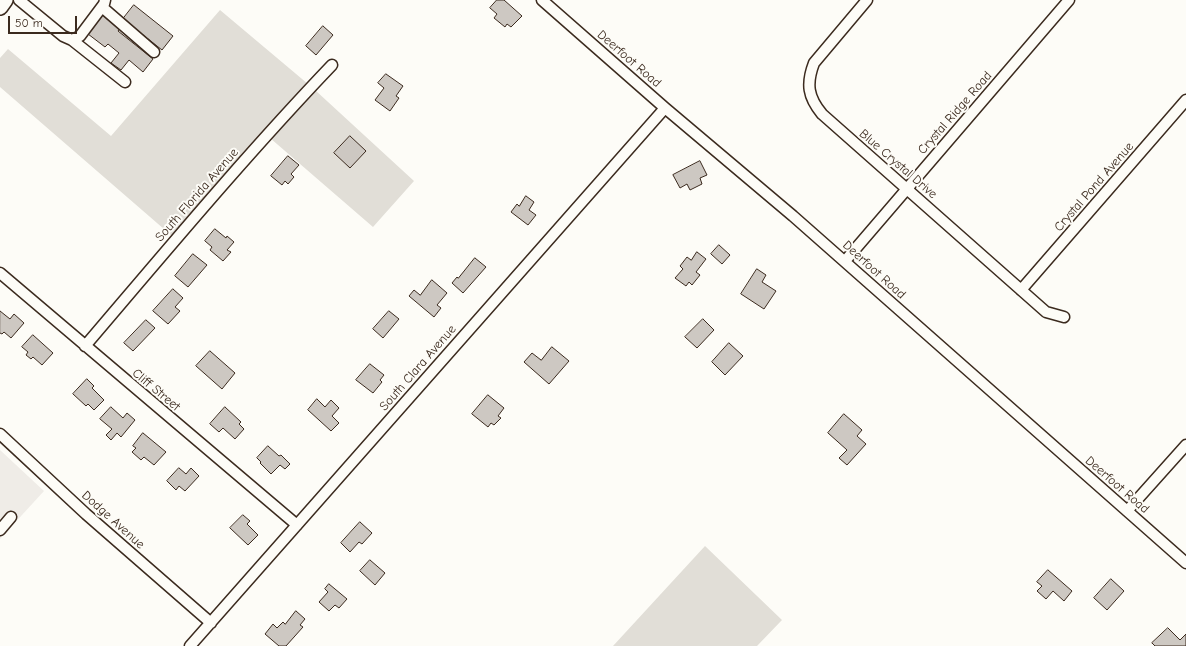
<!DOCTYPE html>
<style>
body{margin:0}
#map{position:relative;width:1186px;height:646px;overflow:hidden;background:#fdfcf7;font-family:"Comic Neue",sans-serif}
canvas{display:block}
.scale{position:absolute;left:8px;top:16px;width:69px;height:18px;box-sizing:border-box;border:2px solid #3b2a1e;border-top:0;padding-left:5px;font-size:12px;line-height:14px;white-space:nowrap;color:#3b2a1e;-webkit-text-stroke:3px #fdfcf7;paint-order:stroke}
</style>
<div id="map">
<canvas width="1186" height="646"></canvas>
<div class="scale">50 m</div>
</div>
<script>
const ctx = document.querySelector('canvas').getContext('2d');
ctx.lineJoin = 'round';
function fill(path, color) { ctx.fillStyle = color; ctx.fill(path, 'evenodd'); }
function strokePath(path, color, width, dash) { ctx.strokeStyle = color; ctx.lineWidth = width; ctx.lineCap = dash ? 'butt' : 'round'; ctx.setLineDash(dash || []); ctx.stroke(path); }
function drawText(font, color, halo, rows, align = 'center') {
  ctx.font = font + ' "Comic Neue",sans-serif'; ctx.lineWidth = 4; ctx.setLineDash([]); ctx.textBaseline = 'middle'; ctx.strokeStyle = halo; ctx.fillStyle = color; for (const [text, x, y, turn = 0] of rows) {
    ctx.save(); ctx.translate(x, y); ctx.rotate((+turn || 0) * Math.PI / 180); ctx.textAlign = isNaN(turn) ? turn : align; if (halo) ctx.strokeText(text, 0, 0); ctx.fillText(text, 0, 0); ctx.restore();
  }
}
fill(new Path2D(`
 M0,450L44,491L0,539Z`), '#efece7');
fill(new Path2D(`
 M220,10L308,84L263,131L172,236L0,87V58L8,49L111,136Z
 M315,90L414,181L373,227L270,138Z
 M705,546L782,620L757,646H613Z`), '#e1ded7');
const building = new Path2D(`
 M497,0H504L522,16L511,27L507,24L505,27L494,18L497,14L490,8Z
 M134,5L173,36L162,50L123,19Z
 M104,14L121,27L118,31L153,59L143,72L129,60L121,70L111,63L119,53L108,44L105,47L88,34Z
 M323,26L333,35L316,55L306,46Z
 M386,74L403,86L396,96L399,98L390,111L375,100L384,88L378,83Z
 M350,136L366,151L350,168L334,153Z
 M288,156L299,165L291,174L294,177L288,184L285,181L282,185L271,176Z
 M700,161L707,175L700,178L702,184L690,190L687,184L680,188L673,175Z
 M526,196L534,202L529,210L536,215L528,225L511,212L517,204L519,206Z
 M215,229L226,238L227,236L234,242L227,250L231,252L223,261L210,250L212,247L205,241Z
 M719,245L730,255L722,264L711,254Z
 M697,252L706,259L696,272L700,275L692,285L689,282L686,286L675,278L683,269L680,266L687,257L691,260Z
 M193,254L207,265L188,287L175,276Z
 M475,258L486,267L463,293L452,283L457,277L458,278Z
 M757,269L766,275L762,282L776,291L764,309L741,294Z
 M432,280L447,293L437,305L441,308L434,317L409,296L414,290L420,295Z
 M173,289L183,298L175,307L180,311L168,324L153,311Z
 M0,311L10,319L14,314L24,323L11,338L4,332L2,334L0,333Z
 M389,311L399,319L383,338L373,329Z
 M703,319L714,330L697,348L685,337Z
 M146,320L155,328L133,351L124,343Z
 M33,335L53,353L42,365L33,357L31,359L26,355L28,352L22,347Z
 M729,343L743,356L725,375L712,362Z
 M552,347L569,361L549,384L524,362L532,353L541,360Z
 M210,351L235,373L222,389L196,366Z
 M370,364L384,375L380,380L382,382L373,393L356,380Z
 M87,379L94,386L92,388L104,400L94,410L88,404L86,406L73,394Z
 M488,395L504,408L498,416L501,418L494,425L491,423L488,427L472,414Z
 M317,399L325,407L331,400L339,408L332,416L339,423L331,431L308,410Z
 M111,407L123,418L127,413L135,420L121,437L117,433L111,440L106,435L112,429L100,419Z
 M225,407L241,422L239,424L244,429L235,439L223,428L219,432L210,424Z
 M844,414L862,430L857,436L866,444L847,465L839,458L847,450L828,433Z
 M143,433L166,452L154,465L144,457L141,460L132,452L136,448L133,446Z
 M268,446L279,456L281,455L290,464L285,469L280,465L271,474L260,463L261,462L257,458Z
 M179,468L186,474L191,468L199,476L185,491L179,486L176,490L167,481Z
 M243,515L250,521L247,524L258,535L248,545L230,528Z
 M360,522L372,533L362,544L359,542L350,552L341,543Z
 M370,560L385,573L375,585L360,571Z
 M1048,570L1072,591L1064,601L1053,591L1046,599L1037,591L1042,586L1037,582Z
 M1111,579L1124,591L1107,610L1094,598Z
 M329,584L347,599L339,608L335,605L329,611L319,602L328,592L325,589Z
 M296,611L305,619L300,625L303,627L286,646H279L265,634L273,624L277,628L283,622L285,624Z
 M1168,628L1180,640L1186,634V646H1155L1152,643Z`);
fill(building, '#cdc8c2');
strokePath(building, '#3b2a1e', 1);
const minor = new Path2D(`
 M19,0L63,36L72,40L80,36L104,4L105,0
 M542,0L665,108L793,216L1186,563
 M867,0L814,63C806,84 808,97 822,114L1046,312L1064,317
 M102,7L154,52
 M72,40L125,82
 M845,261L1069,0
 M0,273L297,525
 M1021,290L1186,100
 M85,346C166,251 246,155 332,65
 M0,434L86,514L211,623
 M1127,511L1186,445
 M0,530L11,517
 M190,646L665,108`);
const highway = new Path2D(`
 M0,7L5,0`);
strokePath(minor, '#3b2a1e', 13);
strokePath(highway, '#3b2a1e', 18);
strokePath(minor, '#fdfcf7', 10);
strokePath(highway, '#fdfcf7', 15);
drawText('13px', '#3b2a1e', '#fdfcf7', [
 ["Deerfoot Road",629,59,41],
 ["Crystal Ridge Road",955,113,-49],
 ["Blue Crystal Drive",898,164,41],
 ["Crystal Pond Avenue",1094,187,-49],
 ["South Florida Avenue",197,195,-49],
 ["Deerfoot Road",874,270,42],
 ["South Clara Avenue",418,368,-49],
 ["Cliff Street",156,390,40],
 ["Deerfoot Road",1117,485,41],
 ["Dodge Avenue",113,520,42]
]);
</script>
